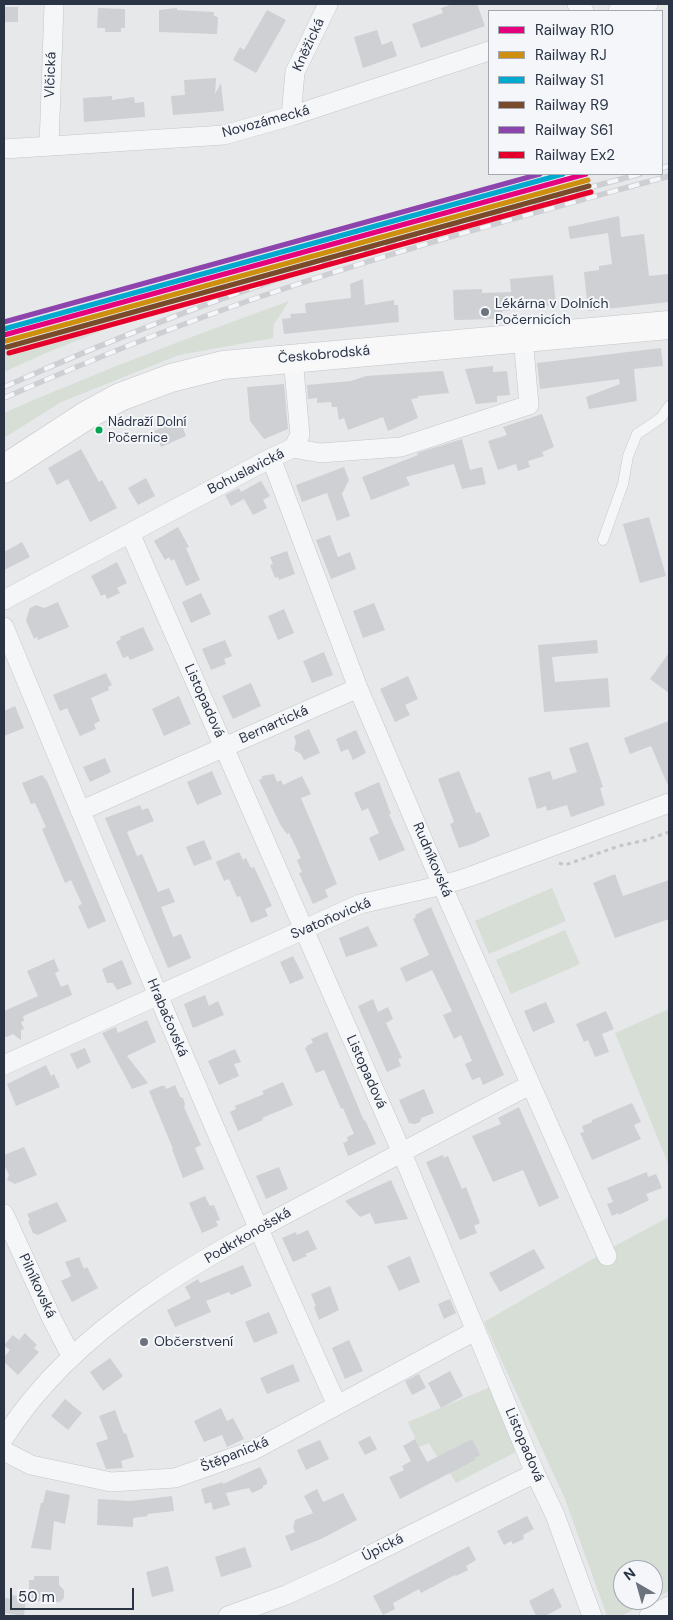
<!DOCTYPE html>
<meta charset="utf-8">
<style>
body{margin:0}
#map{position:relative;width:673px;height:1620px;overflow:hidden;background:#e6e8ea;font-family:"DM Sans",sans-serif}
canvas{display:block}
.frame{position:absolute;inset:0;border:5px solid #2b3445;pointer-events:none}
.legend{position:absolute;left:488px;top:10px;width:175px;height:165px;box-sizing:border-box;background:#f4f6f9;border:1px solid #a4a8b1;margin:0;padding:6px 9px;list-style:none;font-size:15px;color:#2b3445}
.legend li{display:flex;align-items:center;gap:10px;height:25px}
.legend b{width:25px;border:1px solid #a4a8b1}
.north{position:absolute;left:613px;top:1560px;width:50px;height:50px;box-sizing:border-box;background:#f4f6f9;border:1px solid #a4a8b1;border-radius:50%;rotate:322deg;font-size:14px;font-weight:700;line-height:20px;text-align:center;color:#2b3445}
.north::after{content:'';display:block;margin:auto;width:18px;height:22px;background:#6c737f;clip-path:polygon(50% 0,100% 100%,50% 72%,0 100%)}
.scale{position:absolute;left:10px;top:1588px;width:124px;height:22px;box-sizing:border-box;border:2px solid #2b3445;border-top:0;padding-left:6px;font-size:15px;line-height:18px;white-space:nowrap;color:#2b3445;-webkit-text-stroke:4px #f4f6f9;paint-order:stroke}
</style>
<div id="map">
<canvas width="673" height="1620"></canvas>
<div class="frame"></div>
<ul class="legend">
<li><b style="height:6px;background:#e5007d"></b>Railway R10</li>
<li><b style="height:6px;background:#ce8f0e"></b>Railway RJ</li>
<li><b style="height:6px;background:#00a9ce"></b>Railway S1</li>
<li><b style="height:6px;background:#7a4b2a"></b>Railway R9</li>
<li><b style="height:6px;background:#8e44ad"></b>Railway S61</li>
<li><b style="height:6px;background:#e4002b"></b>Railway Ex2</li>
</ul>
<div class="north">N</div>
<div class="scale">50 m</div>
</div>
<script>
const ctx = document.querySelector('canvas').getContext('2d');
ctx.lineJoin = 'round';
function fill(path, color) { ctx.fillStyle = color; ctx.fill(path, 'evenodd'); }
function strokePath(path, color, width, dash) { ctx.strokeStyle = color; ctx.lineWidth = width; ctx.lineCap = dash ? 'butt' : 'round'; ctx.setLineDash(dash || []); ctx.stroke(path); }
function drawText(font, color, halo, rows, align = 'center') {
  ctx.font = font + ' "DM Sans",sans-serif'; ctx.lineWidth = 4; ctx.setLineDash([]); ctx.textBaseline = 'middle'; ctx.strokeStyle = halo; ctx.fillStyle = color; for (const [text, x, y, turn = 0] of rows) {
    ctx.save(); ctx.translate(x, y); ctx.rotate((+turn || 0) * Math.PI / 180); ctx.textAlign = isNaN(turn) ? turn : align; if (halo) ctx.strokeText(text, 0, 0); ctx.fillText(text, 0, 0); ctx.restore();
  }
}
fill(new Path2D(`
 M185,298L48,352L4,372V349Z
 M289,301L274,324L273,338L179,355L61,402L4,438V413C97,372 193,336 289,301Z
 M552,888L566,921L489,954L475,921Z
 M565,930L580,964L511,994L496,960Z
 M669,1009V1166L615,1033Z
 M669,1217V1591L653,1599V1570H623V1600H652L621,1616H607L565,1499L484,1322L615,1246Z
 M490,1387L516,1446L514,1453L456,1483C448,1468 437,1459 429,1443L419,1447L408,1422Z`), '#d6ded6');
fill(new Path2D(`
 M453,4H477L485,26L421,48L412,24L443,13L441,8Z
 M4,7H18V22H4Z
 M98,8L125,9V28H121V32H105V28H97Z
 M177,8V10L214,12V16L218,17L217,34L159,32V10Z
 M267,10L286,20L256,73L233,60L240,47L244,50Z
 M377,30L382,45L392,41L397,56L363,68L354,37Z
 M216,78L215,94L221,83L224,111L173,115L171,96L185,95L184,80Z
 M112,96V100L134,97L135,103L144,102L145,117L84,122L83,98Z
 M619,216L621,237L644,234L649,276L669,274V302L588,311L584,272L599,270V266L612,264L608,233L570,239L568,227Z
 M553,275L556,305L502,311L503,316L498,317V319L455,320L454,318L453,290L482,289V293L511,292L510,279Z
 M363,279L365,305L394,300V305H398L399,322L284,334L282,319L291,318L290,314L306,313L305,304L307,303L351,298L350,284Z
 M661,348L663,366L634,369L637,401L589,409L586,397L620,384L619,379L540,389L537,363Z
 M493,366V372L507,371L510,395L497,396V402L476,404L465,369Z
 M443,371L449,393L418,396V398L411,399L418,418L388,431L383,417L348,430L344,418L339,420L337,407H332L331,402L317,403V398L308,399L307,385L351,381L366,376Z
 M284,384L288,429L264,439L250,421L247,387Z
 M542,414L554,447L542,452L544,456L528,461L530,467L518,471L516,464L498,470L488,441L507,435L503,427Z
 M181,423L186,436L161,447L154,431L170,424L171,427Z
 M462,439L470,470L482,467L486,484L462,489L454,464L406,477L410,485L371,500L362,477L418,455L417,453Z
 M81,449L99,482L102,480L117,508L90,522L68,479L57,485L48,468Z
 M344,467L349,480L342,494L350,516L337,521L327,493L302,502L296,485Z
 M146,478L155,496L138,505L128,488Z
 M261,481L270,496L263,500L267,508L253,515L244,499L231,506L225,495L239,488L241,492Z
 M649,517L666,576L640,583L623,524Z
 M178,527L189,547L186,548L200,580L186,586L174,559L171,561L169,557L165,560L154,541Z
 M330,535L338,557L350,552L356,569L331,579L316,540Z
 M22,542L30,557L4,570V552Z
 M287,551L295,574L279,580L278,577L275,578L270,565L273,564L270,557Z
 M117,562L127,583L117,588L120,593L107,599L105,594L101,596L91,576Z
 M201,593L211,614L191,623L182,602Z
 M58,602L69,627L38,640L37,637L34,639L26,620L30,608L36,605L44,608Z
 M374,603L385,630L363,638L353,611Z
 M284,609L294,633L278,640L268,616Z
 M143,627L154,650L130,660L128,656L123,658L116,642L121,639L120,637Z
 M225,640L232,656L224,659L226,664L211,670L202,649Z
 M597,640L598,653L552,657L555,682L608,678L610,707L544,712L538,645Z
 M324,652L333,675L312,683L303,661Z
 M669,653V693L650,679Z
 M106,673L112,685L108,687L109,690L91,698L100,721L94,724L96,729L80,736L67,708L60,711L53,695Z
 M408,676L418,699L405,705L410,715L395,722L380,689Z
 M251,683L261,706L233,719L222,696Z
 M179,696L191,724L164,736L152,709Z
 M15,706L24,728L4,736V711Z
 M669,721V788L651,746L630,754L624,738Z
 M309,729L320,753L304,760L301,754L294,750L296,742L294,736Z
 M356,730L366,753L353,760L348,749L341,752L336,739Z
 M588,742L603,787L600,788L605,805L571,817L567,805L547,811L546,806L537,809L528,778L550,771L553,780L577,772L569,748Z
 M105,758L111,772L90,782L83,767Z
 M212,771L222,794L197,805L187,782Z
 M459,771L476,813L480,812L490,836L475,843L459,848L450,824L454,822L438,779Z
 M274,774L277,782L281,780L283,785L302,776L311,794L301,798L337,884L325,890L328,897L313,904L299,873L302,872L297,860L301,858L289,833L287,834L281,826L259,780L262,779V776Z
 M42,775L47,781L106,921L88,929L78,906L82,904L71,880L65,883L42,829L46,827L35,803L31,804L22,783Z
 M379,782L391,814H389L405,850L379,861L369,838L379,833L368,808L362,811L354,793Z
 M140,805L142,810L148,808L154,821L127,832L137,856L142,854L158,892L169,888L175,902L161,907L173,937L181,934L191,958L168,968L105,818Z
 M204,840L212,859L194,866L186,847Z
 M239,852L243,860L246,858L251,868L254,867L272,906L265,909L268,916L251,923L240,896L237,897L229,879L224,881L216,862Z
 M615,874L623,896L669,880V919L615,938L593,883Z
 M431,907L504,1075L483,1085L480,1077L472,1080L465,1064L472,1061L461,1035L454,1039L443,1015L452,1011L432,970L406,982L400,968L429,955L413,919L416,917L415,915Z
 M368,926L378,946L346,957L339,938Z
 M293,956L304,978L290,984L280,962Z
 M54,959L59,971L55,973L61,987L68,984L72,995L23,1016L24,1021L21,1022L24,1029L21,1030V1040L13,1034L4,1038V1011L38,996L27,971Z
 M122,960L132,984L117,990L113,983H107L102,969Z
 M205,995L209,1006L218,1001L224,1015L193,1028L184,1004Z
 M373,999L378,1012L388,1007L393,1019L386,1023L402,1058L398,1059L401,1066L387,1072L358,1006Z
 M546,1002L555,1022L533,1032L524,1011Z
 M606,1011L614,1029L602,1034L609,1052L595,1057L588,1040L584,1042L576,1024Z
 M147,1020L156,1042L127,1056L148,1083L132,1089L102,1033L116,1027L118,1033Z
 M327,1032L364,1121L365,1120L376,1144L348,1156L343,1143L348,1141L347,1137L354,1134L343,1108L341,1109L324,1070L316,1073L305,1048L307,1047L306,1046L313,1043L311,1039Z
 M85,1048L91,1062L77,1069L70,1054Z
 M235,1049L241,1062L234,1064L239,1076L219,1085L208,1061Z
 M46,1065L51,1076L54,1074L60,1087L16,1106L7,1084Z
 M283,1082L293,1105L262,1118L263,1120L238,1131L230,1112L236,1109L235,1106L264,1094L262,1091Z
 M175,1085L180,1097L183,1098L185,1104L184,1107L201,1145L195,1148L204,1169L183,1178L172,1149H173L149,1091L161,1086H165L166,1089Z
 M424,1089L434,1113L421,1118L420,1122L415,1124L409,1123L399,1100Z
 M632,1103L641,1122L634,1125L641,1139L592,1160L580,1133L584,1132L582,1126L592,1122V1120Z
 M519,1107L559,1198L539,1207L523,1170L493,1182L472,1136L501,1124L498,1118Z
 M24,1147L37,1175L15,1184L7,1180L9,1175L4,1164V1155Z
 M443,1155L444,1158L448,1156L462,1189L466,1187L480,1223L474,1226L477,1233L460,1240L426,1162Z
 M279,1167L288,1189L266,1199L256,1176Z
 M647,1172L648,1177L656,1174L662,1188L646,1194L649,1200L619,1215L618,1213L612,1216L607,1204L613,1202L607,1188Z
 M391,1180L408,1219L375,1224L370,1213L360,1217L345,1201Z
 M205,1196L210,1206L214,1205L220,1220L216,1221L218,1226L202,1233L189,1203Z
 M57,1202L67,1221L38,1235L33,1233L28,1221L30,1220L27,1214Z
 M308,1230L317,1249L305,1254L307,1256L293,1262L282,1238L296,1232L297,1235Z
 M534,1249L545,1268L500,1292L489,1273Z
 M410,1256L420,1282L399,1291L387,1266Z
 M79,1257L84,1269L87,1267L98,1288L72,1302L61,1281L71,1276L65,1262Z
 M243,1265L252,1286L231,1295L229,1292L206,1301L211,1312L175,1327L167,1310L191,1298L185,1287L198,1279L200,1283Z
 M330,1286L339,1310L319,1320L314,1307L316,1306L311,1294Z
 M450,1299L456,1313L444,1319L438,1304Z
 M269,1312L278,1333L254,1343L245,1322Z
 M25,1333L37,1345L34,1348L39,1352L18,1375L4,1362V1357L10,1350L4,1345L13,1335L19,1340Z
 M349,1340L363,1371L345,1379L332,1348Z
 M110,1358L123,1376L103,1391L90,1372Z
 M293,1364L300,1381L267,1394L260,1378Z
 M450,1371L463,1396L441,1408L428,1383Z
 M419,1374L426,1388L412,1395L405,1381Z
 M65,1399L82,1413L68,1430L51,1416Z
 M221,1408L227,1421L233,1418L244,1439L227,1447L222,1435L204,1442L194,1421Z
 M115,1410L124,1434L126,1433L134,1457L121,1461L123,1468L106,1469L96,1443L108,1439L99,1416Z
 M370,1436L377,1449L365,1455L358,1442Z
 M415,1439L427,1462L472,1439L480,1455L474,1458L475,1460L400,1499L389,1477L404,1470L402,1466L411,1461L403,1446Z
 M320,1440L329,1459L306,1470L297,1450Z
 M260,1467L267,1481V1484L263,1486V1488L252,1493L249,1488L226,1493L230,1505L213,1510L211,1502L205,1504L201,1489L223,1482V1484Z
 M317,1489L323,1502L343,1493L357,1520L321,1539L291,1551L285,1536L295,1532L293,1527L295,1520L313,1513L304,1496Z
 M46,1490L70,1495L65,1524L54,1521L51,1550L31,1548L41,1503H43Z
 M172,1496L174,1511L147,1514L148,1516L133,1518V1527L97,1525L98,1499L131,1501Z
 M527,1516L534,1529L523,1535L524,1539L513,1544L511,1541L504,1545L497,1531Z
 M469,1546L476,1560L466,1566L468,1570L456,1576L455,1575L421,1593L419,1589L393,1603L395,1609L383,1615L373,1596Z
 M245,1547L252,1567L221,1577L215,1557Z
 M168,1566L174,1591L152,1597L146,1572Z
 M34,1576H59V1585L64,1590V1598L60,1602L29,1601V1580H34Z
 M553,1588L562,1607L545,1616H536L529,1601Z
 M12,1595L26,1597L24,1616L4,1613V1598L11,1599Z`), '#ced0d3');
const lane = new Path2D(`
 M603,540L623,484L628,456L637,434L661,418L669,406`);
const street = new Path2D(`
 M577,4L584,11
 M618,11L648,4
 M291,116L295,72L328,4
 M49,146L54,4
 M4,149L224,135L291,116L489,51
 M293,358L300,435L293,448
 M271,458L358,688L448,899L607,1256
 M130,533L402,1153L535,1473L555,1515L592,1616
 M4,600L271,458L293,448L320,453L401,447L529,405L523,337
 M4,627C112,888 221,1148 337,1405
 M80,811L358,688
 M4,1065L360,904L443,885L469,877L669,803
 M4,1214L52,1319L67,1348L73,1355
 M4,1438C76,1324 206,1256 322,1195C391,1158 460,1121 530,1085
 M4,1451L31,1465L111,1482L175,1478L254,1450L475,1331
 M228,1616L286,1595L336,1572L535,1473
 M649,1616L669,1606`);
const primary = new Path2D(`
 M4,469L87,415L120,397L171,378L223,365L669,325`);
strokePath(lane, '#c4c6c8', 11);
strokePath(street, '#c4c6c8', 20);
strokePath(primary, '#c2c5c8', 29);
strokePath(new Path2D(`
 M559,863L565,865L619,846L646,840L669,832`), '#c5c6ca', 3, [4, 4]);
strokePath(lane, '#f5f6f7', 10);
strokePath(street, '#f5f6f7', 19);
strokePath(primary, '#f8f8f8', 28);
const rail = new Path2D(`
 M662,168L669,166
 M4,387C123,334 246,287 371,249C461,222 550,198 640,174
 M4,398C97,357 192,319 289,287C414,245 542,211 669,176`);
strokePath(rail, '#cecfd2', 5.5);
strokePath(rail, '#f4f6f9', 4, [11]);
strokePath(new Path2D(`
 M4,335L586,174`), '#e5007d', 5);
strokePath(new Path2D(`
 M6,341L588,180`), '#ce8f0e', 5);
strokePath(new Path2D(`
 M4,329L563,174`), '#00a9ce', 5);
strokePath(new Path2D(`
 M7,347L589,186`), '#7a4b2a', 5);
strokePath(new Path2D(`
 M4,322L540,174`), '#8e44ad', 5);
strokePath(new Path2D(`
 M9,353L591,192`), '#e4002b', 5);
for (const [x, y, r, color] of [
 [485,312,5,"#6c737f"],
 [99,430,4.5,"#00a651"],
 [144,1342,5,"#6c737f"]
]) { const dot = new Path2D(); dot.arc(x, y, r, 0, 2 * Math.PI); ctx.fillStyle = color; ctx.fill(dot); strokePath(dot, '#f4f6f9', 2); }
drawText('13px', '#2b3445', '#f4f6f9', [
 ["Nádraží Dolní",108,423],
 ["Počernice",108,439]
], 'left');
drawText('14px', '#2b3445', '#f4f6f9', [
 ["Kněžická",309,45,-65],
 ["Vlčická",51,75,-88],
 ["Novozámecká",266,122,-15],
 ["Českobrodská",324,355,-5],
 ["Bohuslavická",246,472,-27],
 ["Listopadová",204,701,66],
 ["Bernartická",274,725,-24],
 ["Rudníkovská",432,860,67],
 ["Svatoňovická",331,919,-23],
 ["Hrabačovská",167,1018,67],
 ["Listopadová",366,1072,66],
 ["Podkrkonošská",248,1236,-30],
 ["Pilníkovská",37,1286,65],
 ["Listopadová",524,1445,67],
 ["Štěpanická",235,1455,-22],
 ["Úpická",383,1548,-27]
]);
drawText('14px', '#2b3445', '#f4f6f9', [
 ["Lékárna v Dolních",495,304],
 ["Počernicích",495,320],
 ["Občerstvení",154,1342]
], 'left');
</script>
